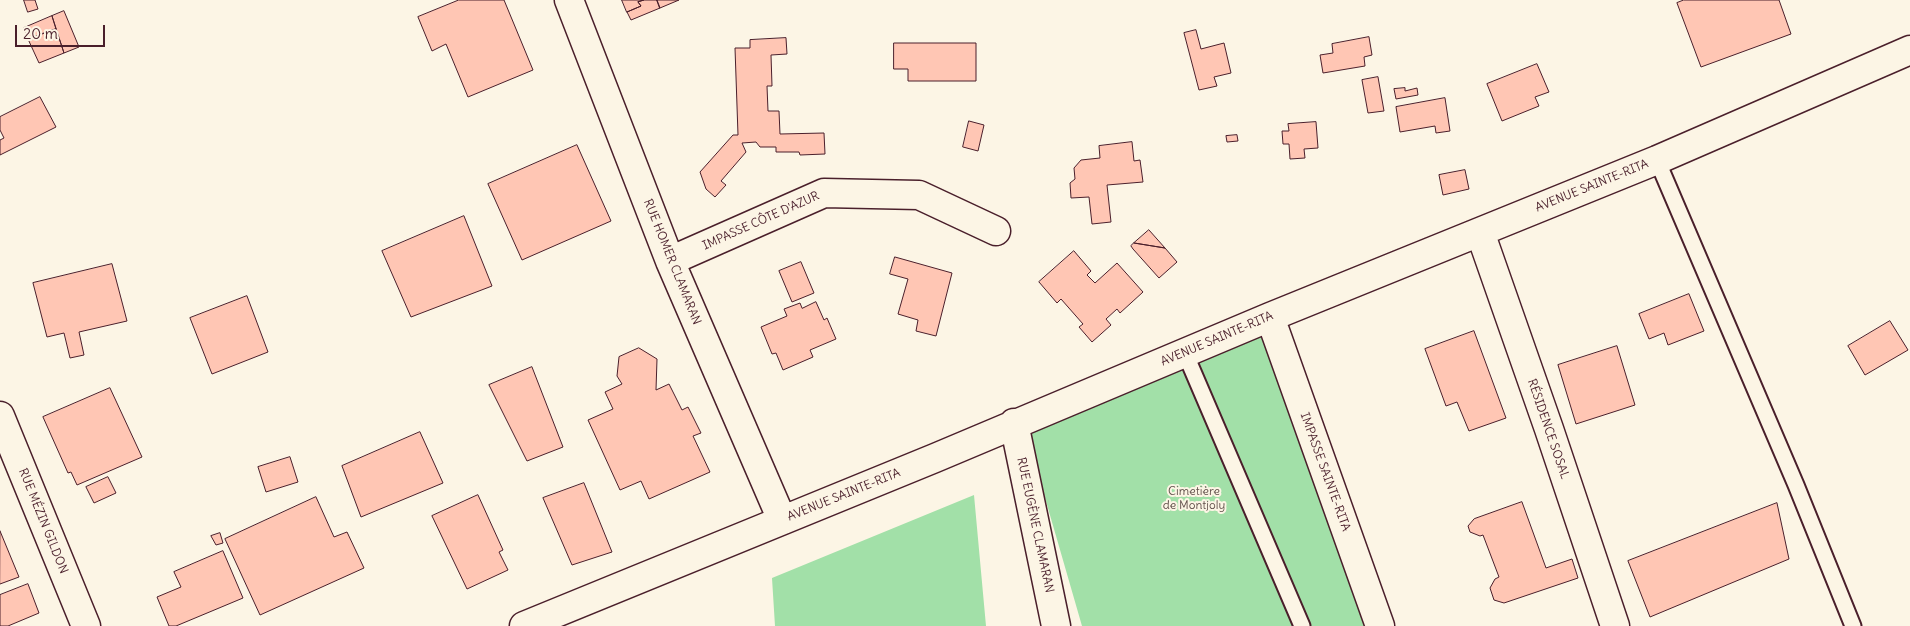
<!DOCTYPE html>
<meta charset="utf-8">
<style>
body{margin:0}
#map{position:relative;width:1910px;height:626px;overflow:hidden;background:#fcf5e5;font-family:Delius,sans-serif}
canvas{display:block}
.scale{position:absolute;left:15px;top:25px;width:90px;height:22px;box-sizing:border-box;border:2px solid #4a1f2b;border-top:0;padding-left:6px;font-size:15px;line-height:18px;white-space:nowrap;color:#4a1f2b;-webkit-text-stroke:4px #fcf5e5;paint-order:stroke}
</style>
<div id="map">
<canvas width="1910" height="626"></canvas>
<div class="scale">20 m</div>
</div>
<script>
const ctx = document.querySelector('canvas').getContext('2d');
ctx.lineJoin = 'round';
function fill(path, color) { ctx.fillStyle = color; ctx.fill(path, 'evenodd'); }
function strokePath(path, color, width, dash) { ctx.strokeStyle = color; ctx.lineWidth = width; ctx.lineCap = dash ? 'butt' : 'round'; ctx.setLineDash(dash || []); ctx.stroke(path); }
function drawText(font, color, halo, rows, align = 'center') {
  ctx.font = font + ' Delius,sans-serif'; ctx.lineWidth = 4; ctx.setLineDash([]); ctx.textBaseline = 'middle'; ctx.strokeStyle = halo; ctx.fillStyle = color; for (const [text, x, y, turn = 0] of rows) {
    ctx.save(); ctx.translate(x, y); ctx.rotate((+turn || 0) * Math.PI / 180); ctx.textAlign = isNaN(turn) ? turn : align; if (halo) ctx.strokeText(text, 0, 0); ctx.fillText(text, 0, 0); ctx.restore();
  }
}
fill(new Path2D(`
 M1272,327L1371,626H1082L1026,432Z
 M974,495L986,626H775L772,578Z`), '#a2e0a8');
const building = new Path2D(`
 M24,0H35L38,9L28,12Z
 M459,0H504L533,70L468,97L446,44L432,51L418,17Z
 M622,0H644L638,2L641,6L627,12Z
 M644,0H657L660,8L631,20L627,12L641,6L638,2Z
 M657,0H679L660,8Z
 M1684,0H1779L1791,34L1701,67L1677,3Z
 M64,11L79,47L64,53L52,16Z
 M52,16L56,29L28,39L24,28Z
 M56,29L64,53L39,63L28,39Z
 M1196,30L1201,49L1224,43L1231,73L1214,77L1217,86L1199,90L1184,33Z
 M1369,37L1372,55L1364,57L1365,66L1323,73L1320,55L1333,53L1332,44Z
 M786,38L787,54L771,55L772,86H767L768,111H779L780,134L824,133L825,154L800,155L799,152H776V147H760L756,142L742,143L746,152L721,181L726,185L715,197L706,189L700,172L733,135H738L735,48H750V40Z
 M894,43H976V81H908V69H894Z
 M1537,64L1549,92L1535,97L1539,106L1502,121L1487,84Z
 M1378,77L1384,111L1368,113L1362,80Z
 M1405,88V91L1417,88L1418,95L1396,99L1394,89Z
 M40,97L56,127L0,155V140L4,138L0,130V117Z
 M1445,98L1450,131L1436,133L1435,126L1400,132L1396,107Z
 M969,121L984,125L978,151L963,147Z
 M1316,122L1318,148L1304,149L1305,158L1290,159L1289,144H1283L1282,131H1289L1288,124Z
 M1237,135L1238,141L1227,142L1226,136Z
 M1132,142L1134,161L1140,160L1143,182L1107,185L1111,222L1092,224L1089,197L1071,198L1070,183L1075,179L1074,168L1081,160L1100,158L1099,146Z
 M577,145L611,221L522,260L488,184Z
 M1465,170L1469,189L1443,195L1439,175Z
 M464,216L492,286L411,317L382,251Z
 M1149,230L1165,248L1134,243Z
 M1134,243L1165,248L1177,262L1159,278L1133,249L1131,246Z
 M1074,251L1091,271L1087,275L1095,283L1117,263L1143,292L1120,313L1117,309L1106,319L1111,325L1092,342L1079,327L1083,324L1061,299L1057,303L1039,282Z
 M895,257L952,273L936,336L916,331L918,320L898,314L908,279L890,274Z
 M801,262L814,293L792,302L779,271Z
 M112,264L127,321L79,332L84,355L70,358L64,333L47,337L33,283Z
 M1689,294L1704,331L1668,345L1664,333L1649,339L1639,314Z
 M247,296L268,352L212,374L190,318Z
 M816,302L824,320L827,318L836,339L810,350L813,357L783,370L776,353L772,354L761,327L787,316L784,309L800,303L802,308Z
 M1890,321L1908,350L1865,375L1848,346Z
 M1474,331L1506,418L1469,431L1457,402L1446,406L1425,349Z
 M1617,346L1635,405L1576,424L1558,365Z
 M639,348L657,359L656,390L669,384L682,410L688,407L701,433L693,436L710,472L649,499L641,481L620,490L588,420L613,409L605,392L622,384L617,376L619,357Z
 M532,367L563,447L527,461L489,385Z
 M110,388L142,457L77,485L71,472L68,473L43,417Z
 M420,432L443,483L361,517L342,466Z
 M290,457L298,482L266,492L258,467Z
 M108,477L116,493L94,503L86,487Z
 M584,483L612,552L572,565L543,498Z
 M478,495L503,550L499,552L508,570L467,589L432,516Z
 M316,497L334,537L347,532L364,568L260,615L225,539Z
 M1522,502L1546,568L1572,559L1578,578L1504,603L1494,600L1490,588L1495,579L1499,577L1483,535L1480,536L1470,532L1468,526L1474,519Z
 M1777,503L1789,559L1650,617L1628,561Z
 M0,531L19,577L0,584Z
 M220,533L223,543L216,545L211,536Z
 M223,551L243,598L176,626H169L157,597L181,587L174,572Z
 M28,584L39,613L8,626H0V595Z`);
fill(building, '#ffc6b4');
strokePath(building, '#4a1f2b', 1);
const lane = new Path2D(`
 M1657,160L1796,485L1853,626
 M1185,353L1302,626`);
const street = new Path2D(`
 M569,0L670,261L782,520
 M1480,232L1549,429L1615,626
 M670,261L824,193L919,195L996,231
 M1270,317L1380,626
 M0,416L86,626
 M1014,423L1056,626
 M524,626L935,458L1270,317L1657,160L1910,50`);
strokePath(lane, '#4a1f2b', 19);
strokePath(street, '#4a1f2b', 31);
strokePath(lane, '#fcf5e5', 15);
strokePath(street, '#fcf5e5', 28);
drawText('12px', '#4a1f2b', '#fcf5e5', [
 ["AVENUE SAINTE-RITA",1592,186,-22],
 ["IMPASSE CÔTE D'AZUR",761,221,-24],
 ["RUE HOMER CLAMARAN",672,262,68],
 ["AVENUE SAINTE-RITA",1217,339,-23],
 ["RÉSIDENCE SOSAL",1548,429,71],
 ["IMPASSE SAINTE-RITA",1325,472,70],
 ["AVENUE SAINTE-RITA",844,495,-22],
 ["RUE MÉZIN GILDON",43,521,68],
 ["RUE EUGÈNE CLAMARAN",1035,525,78]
]);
drawText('12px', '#604f4a', '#fcf5e5', [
 ["Cimetière",1194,492],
 ["de Montjoly",1194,506]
]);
</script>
